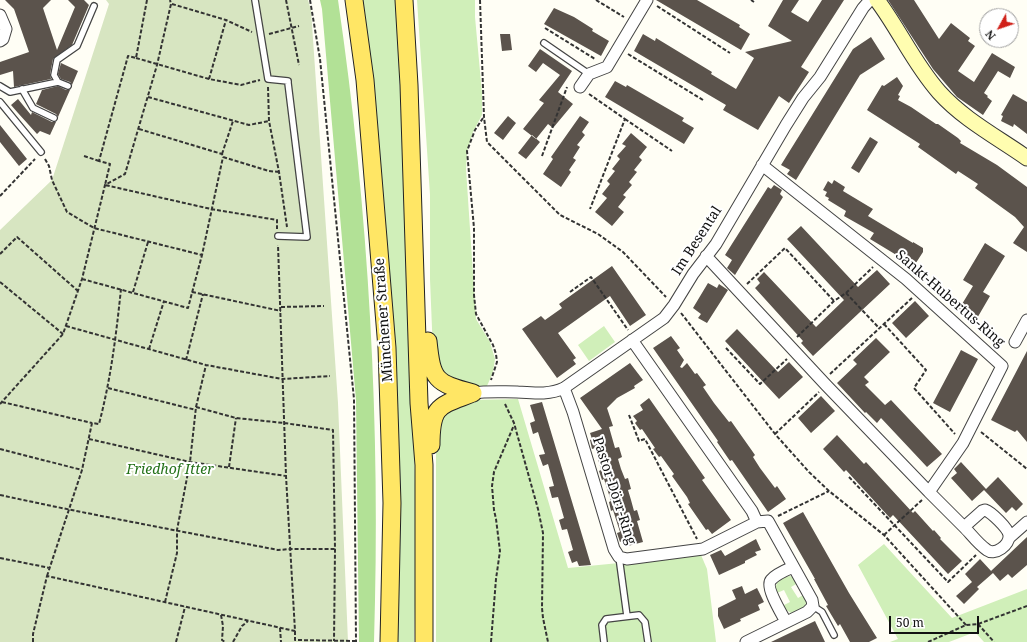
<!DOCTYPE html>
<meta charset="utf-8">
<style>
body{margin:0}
#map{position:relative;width:1027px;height:642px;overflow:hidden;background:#fffef5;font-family:"Noto Serif",serif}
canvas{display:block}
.north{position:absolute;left:979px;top:8px;width:40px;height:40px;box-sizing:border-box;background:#fff;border:1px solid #a0a0a0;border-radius:50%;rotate:230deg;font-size:11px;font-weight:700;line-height:16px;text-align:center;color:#111}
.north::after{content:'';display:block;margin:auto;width:14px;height:18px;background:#d02019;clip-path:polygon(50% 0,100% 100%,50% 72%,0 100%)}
.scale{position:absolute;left:889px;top:616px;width:90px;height:18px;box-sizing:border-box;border:2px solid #111;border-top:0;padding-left:5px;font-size:12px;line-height:14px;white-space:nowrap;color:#111;-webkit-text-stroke:3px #fff;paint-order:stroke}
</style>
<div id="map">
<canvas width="1027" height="642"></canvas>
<div class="north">N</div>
<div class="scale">50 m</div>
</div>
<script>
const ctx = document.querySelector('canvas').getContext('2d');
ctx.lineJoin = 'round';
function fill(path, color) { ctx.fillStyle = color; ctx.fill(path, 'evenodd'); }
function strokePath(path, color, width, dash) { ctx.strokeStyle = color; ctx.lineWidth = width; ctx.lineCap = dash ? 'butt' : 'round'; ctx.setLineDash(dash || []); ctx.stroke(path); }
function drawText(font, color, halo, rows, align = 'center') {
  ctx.font = font + ' "Noto Serif",serif'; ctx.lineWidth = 4; ctx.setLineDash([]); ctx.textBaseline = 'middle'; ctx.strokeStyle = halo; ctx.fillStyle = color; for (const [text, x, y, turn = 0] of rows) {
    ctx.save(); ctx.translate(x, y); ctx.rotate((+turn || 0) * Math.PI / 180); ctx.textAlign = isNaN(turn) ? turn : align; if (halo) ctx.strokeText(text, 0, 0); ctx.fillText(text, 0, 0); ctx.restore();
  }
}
fill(new Path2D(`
 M363,0H396C401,103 404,206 409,310C414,420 418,531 414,642H397L383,204Z
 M417,0H475V17L482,93V115L473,132L467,152L466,169L476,319L490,342L495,359L493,372L487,386H465L443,374L433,353L430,279V195Z
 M604,326L615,342L589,361L578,345Z
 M518,399L568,568L701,555L707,569L716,642H436V442L438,425L447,412L473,400Z
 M884,544L952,618L1027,589V642H984L975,632L949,642H890L898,639L858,565Z
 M790,576L793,577L798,583L791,587L798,598L805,594L807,601L804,608L791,613L785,609L784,605L790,602L784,590L777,593C773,583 781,577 790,576Z`), '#d0efb9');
fill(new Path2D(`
 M320,0H338C369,211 381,429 374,642H359L356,400L322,9Z`), '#b2e196');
fill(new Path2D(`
 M106,0H308L311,10L338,403L348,642H0V230L52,180L109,4Z`), '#d7e5c1');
fill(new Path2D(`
 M5,0H51L43,8L57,50L75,7L68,0H84L89,5L72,45L53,59L50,74L51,79L14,87L13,71L0,75V62L29,52L14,9Z
 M656,0H697L740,25L739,27L750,34L741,50Z
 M783,0H799L791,12L808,22L822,0H844L801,67L809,72L789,103L779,96L758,130L723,110L726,105L634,51L643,34L655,41L656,38L712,72L711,74L736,89L754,58L745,52L792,41L768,26Z
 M888,0H914L939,39L951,23L970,38L968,41L975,46L958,71L974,82L992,53L1015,67L1010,78L998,71L984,93L988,96L987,97L992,101L983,115L957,97L933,69Z
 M554,8L574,17L593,29L592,31L609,41L601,56L544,24Z
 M500,34H510L512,50L502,51Z
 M871,37L885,59L860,75L796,180L787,174L790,170L781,165L853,49Z
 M540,49L572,71L558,92L573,104L553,128L548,124L536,139L523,129L544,103L539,100L560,75L543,63L536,72L528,66Z
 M61,63L78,71L72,85L70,82L61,79L58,74Z
 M897,77L903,86L898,95L900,96L898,100L911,107L936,124H938L958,138L961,141L960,143L997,165L1027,187V252L1013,243L1024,227L1015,217L975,188L978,184L958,171L956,174L918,147L920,144L867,110L882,85L884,86Z
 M615,81L626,87L627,85L684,118L682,121L694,128L684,144L605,97Z
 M58,86L66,90H70L58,117L56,114L36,104L42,90Z
 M1013,94L1027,102V134L1014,124L1013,127L1001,121L1003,116L1001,115Z
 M18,99L31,115L32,112L52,122H56L50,135L40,131L37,134L18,113L11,105Z
 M508,116L516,123L503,140L494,133Z
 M580,116L589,122L582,132L585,135L577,145L580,147L573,158L576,160L569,170L571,172L561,187L543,174L553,159L551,157Z
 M0,125L27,159L19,166L0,142Z
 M631,133L647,147L639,157L642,160L634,170L637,172L629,182L632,185L623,195L626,197L618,207L624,212L612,226L595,212L607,198L602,194L610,184L607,181L615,171L612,169L620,159L617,156L626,146L622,144Z
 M532,135L540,142L526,159L518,153Z
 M870,137L878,142L859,173L851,168Z
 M834,180L845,187L843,191L873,209L868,216L913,243V242L923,248V252L912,269L901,262L903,259L870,239L874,233L844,216L846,211L828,200L829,198L825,196L827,192L823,190L828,181L832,184Z
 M774,185L782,190L780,194L783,197L735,275L727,268L732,260L725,255L768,187L771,189Z
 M801,226L858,287L877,270L890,284L813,356L801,343L803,341L755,288L760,283L757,279L764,272L816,327L844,300L787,239Z
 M985,243L1005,256L983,292L990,296L976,320L959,309L973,286L963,280Z
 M612,266L646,315L630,326L610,296L558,333L576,358L573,360L576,364L557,378L522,329L541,316L545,320L562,308L559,304Z
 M708,283L717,288L719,284L728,290L707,323L698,318L701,314L693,308Z
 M915,301L929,316L906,338L892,323Z
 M737,329L778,372L789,362L803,377L779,399L725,341Z
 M671,336L680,348L677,350L684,360L680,367L682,368L687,363L695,374L697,373L706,385L703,387L714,403L729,422L731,421L755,455L753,457L760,468L775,488L777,486L786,499L768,512L732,460L730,461L717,442L718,441L653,348Z
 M876,338L890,352L864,377L869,382L865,385L885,405L891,400L942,454L927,467L881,418L877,423L866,412L865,413L837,383L857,364L853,360Z
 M961,350L978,359L950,412L933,403Z
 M1027,351V442L1017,430L1015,432L991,420Z
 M630,363L643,380L634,386L635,388L617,398L607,408L613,426L609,427L615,448L619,447L622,457L618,459L621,469L625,479L628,478L631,489L628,490L631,500L634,511L637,510L640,520L637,521L643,542L624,547L623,541L620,542L617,533L620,532L613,510L611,511L609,502L611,501L604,479L602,480L599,471L601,470L595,448L592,449L590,440L592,439L590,433L602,429L580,398Z
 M821,396L835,411L811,433L798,418Z
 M649,398L705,478L702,480L731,520L712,534L708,529L706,530L688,504L690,503L687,497L672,476L674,474L661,456L659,457L653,449L655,448L642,429L640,430L635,423L637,421L633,416L643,410L640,405Z
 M542,402L582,535L591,565L579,566L577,561L572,563L568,552L573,550L567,529L562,530L559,520L564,518L558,497L552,498L549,487L554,486L548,464L543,466L539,455L545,454L541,442L538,432L533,434L530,423L535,421L530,405Z
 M837,435L864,464L866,462L913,513L915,511L933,531L934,530L941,538L940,539L962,561L948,574L893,515L890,518L846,470L844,472L823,449Z
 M961,462L986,489L998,477L1023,504L1016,511L1012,507L1006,513L984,490L972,501L951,478L957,473L954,469Z
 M803,512L849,593L877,638L869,642H850L840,624L838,626L826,606L828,605L814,579H815L783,523Z
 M1027,537V565L1012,578L1008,574L1000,581L993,573L977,587L979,589L964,604L956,596L972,582L965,574L980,559L992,572L991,571Z
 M756,539L761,550L755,552L757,555L745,561V563L719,575L710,555L721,550L725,556Z
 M742,586L745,594L757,588L764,602L758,605L760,610L740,619L741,621L724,629L718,616V608L736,599L732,590Z
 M815,621L825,642H771Z`), '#5b534c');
const lane = new Path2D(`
 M255,0L268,79L288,81V83L307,237L278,236
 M544,43L589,74
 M58,82L54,75L57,60L77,46L94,6
 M0,86L10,92L58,82L68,86
 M22,89L33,108L54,118
 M0,102L41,152
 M619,557L627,616
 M813,606L822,612L834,635
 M604,642L602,625L606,619L639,615L645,622L648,642`);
const street = new Path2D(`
 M0,15L6,29L3,39L0,41
 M580,87L589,74L607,67L647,0
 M706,256L826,385L929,492L963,443L1002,366L906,279L762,165
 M632,340L752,511L757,522
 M1015,342L1027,320
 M564,388L573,412L614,549L619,557L627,559L703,549L757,522L768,521L812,600L813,606L807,612L746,642
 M473,393C488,391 502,392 517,392C533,393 550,395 564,388L664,318L674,305L693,274L716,244L786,125L803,98L820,77L863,8L870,0
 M929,492L964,527L982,511L985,510C991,512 1008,528 1009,535C1010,545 995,556 987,550C978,544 971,534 964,527
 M1009,538L1027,522
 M786,622C782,614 765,587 771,580C776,574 786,570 793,567`);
const secondary = new Path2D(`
 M877,0C899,29 914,64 939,92C963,119 997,137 1027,158`);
const primary = new Path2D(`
 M354,0L365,80L387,348L392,503L389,642
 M404,0L409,85L419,403L424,465V642
 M428,341C432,380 435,383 473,393
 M431,445C431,404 440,406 473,393`);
strokePath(lane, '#444', 8);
strokePath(street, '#444', 13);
strokePath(secondary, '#333', 17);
strokePath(primary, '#222', 19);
strokePath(new Path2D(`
 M147,0L136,58L128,56L99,161L110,164L105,185L211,209L277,220V229
 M286,0L299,65
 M310,0L320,59L354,399L356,642
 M480,0L484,117L487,142L560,215L598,234L623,252L666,297
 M596,0L624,17
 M751,0L754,2
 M172,4L226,20L252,32
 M657,6L730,53
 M545,28L595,59
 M269,34L299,26
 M628,54L703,100
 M136,58L209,79L241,85L260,80
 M209,79L226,20
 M268,87L269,121L279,172L287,227
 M589,94L625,119L590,209
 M148,97L249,125L269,121
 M483,118L475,130L467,151L474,228V295L476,314L493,345L496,354L497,362L491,380
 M625,119L672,151
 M139,129L222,154L223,157L269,171L279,172
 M222,154L233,121
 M84,156L99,161
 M542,156L567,87
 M45,159L49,166L52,180L67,212L94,228L202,255L223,157
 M0,196L35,159
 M0,254L17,237L78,291
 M82,279L188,308L202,255
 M0,282L63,334
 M747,284L785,248L834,301
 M133,292L148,242
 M192,292L281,311
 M570,292L591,277L628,330
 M846,293L879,328
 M281,307L324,306
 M681,313L775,434L809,472L829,491L884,535L966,625
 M884,324L926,370L914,388L955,434
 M66,326L206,365L282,379L330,376
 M797,337L834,301L846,293L873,267
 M726,348L760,384L787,359
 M149,349L164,301
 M186,360L203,294
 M830,374L912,298
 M108,388L196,410
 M2,402L92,423
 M0,404L63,334L82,279L105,185L125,174L157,65L171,4L170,0
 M505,404L514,423L538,509L543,533L542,608L543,618L548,642
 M196,407L236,418L284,423L333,430L335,549L334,641
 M629,415L639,441L645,439L697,539
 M981,432L1027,469
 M775,434L819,392
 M89,439L190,462L286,476
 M0,449L82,470
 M229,467L236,418
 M849,477L948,582L976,555
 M0,495C92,515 185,532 278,550L291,549H335
 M778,516L829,491
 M884,535L922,500
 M0,558L50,568
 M47,576L82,470L92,423L99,424C111,378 116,336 121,289
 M165,602L177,553V530L190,462L196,407L206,365
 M221,615L223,626L222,640L225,642
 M978,624L994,642
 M280,628L281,642
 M295,631V640L356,641
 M33,642V634L47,576L295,631L286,476L278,245
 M176,642L185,607
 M233,642L242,626L248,621
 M491,642L496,579L500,551L496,519L494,510L492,486L494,472L514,425
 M928,642L966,625L978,624L1027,606`), '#333', 2, [4, 2]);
strokePath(lane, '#fff', 5.5);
strokePath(street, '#fff', 11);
strokePath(secondary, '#fffdb0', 15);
strokePath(primary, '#ffe665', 17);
drawText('14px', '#111', '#fff', [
 ["Im Besental",697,241,-57],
 ["Sankt-Hubertus-Ring",950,299,41],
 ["Münchener Straße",384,320,-94],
 ["Pastor-Dörr-Ring",614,491,72]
]);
drawText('italic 14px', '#247119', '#fff', [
 ["Friedhof Itter",170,470]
]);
</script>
